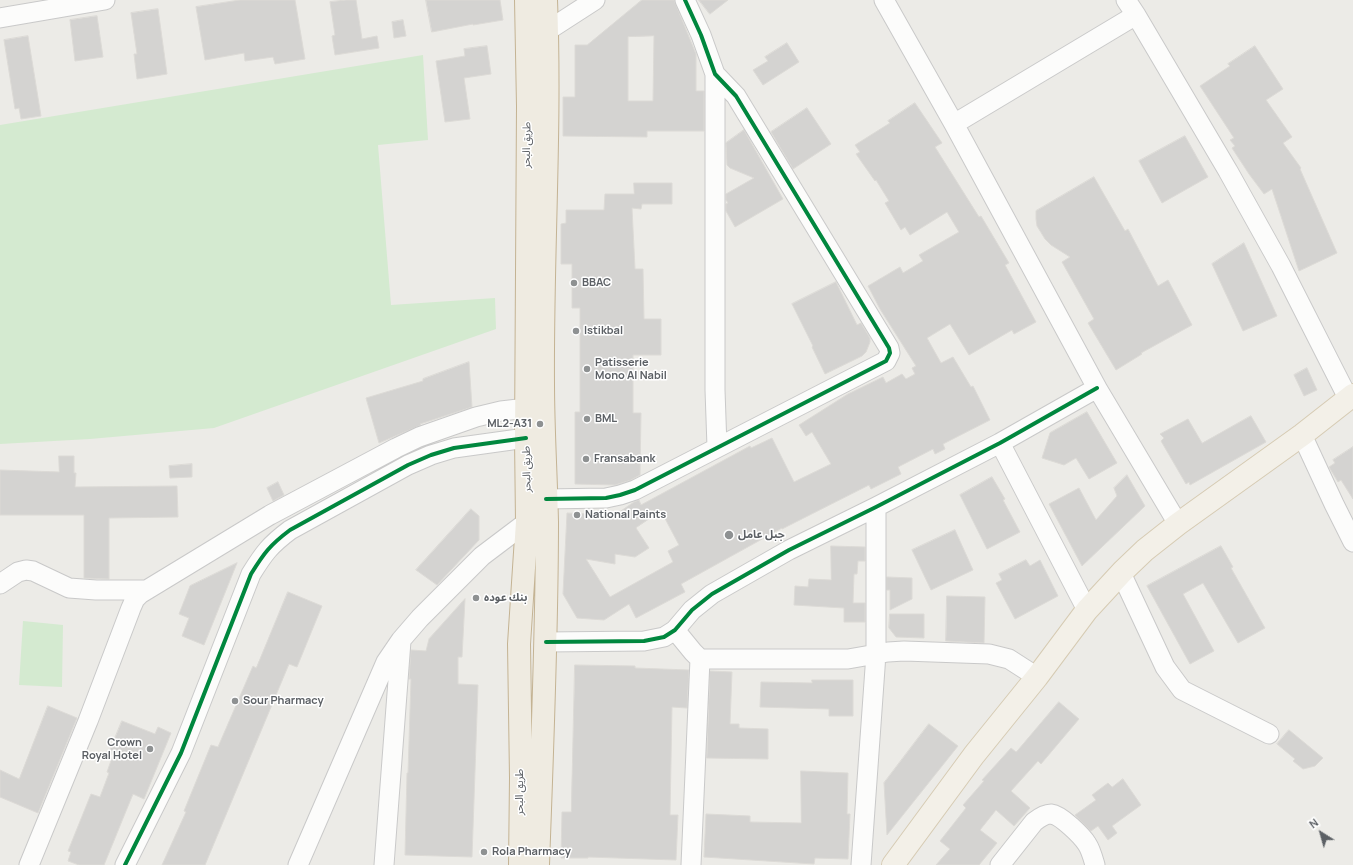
<!DOCTYPE html>
<meta charset="utf-8">
<style>
body{margin:0}
#map{position:relative;width:1353px;height:865px;overflow:hidden;background:#ecebe7;font-family:Manrope,sans-serif}
canvas{display:block}
.north{position:absolute;left:1301px;top:813px;width:40px;height:40px;-webkit-text-stroke:3px #fff;paint-order:stroke;rotate:323deg;font-size:11px;font-weight:700;line-height:16px;text-align:center;color:#5c6065}
.north::after{content:'';display:block;margin:auto;width:14px;height:18px;background:#5c6065;clip-path:polygon(50% 0,100% 100%,50% 72%,0 100%)}
</style>
<div id="map">
<canvas width="1353" height="865"></canvas>
<div class="north">N</div>
</div>
<script>
const ctx = document.querySelector('canvas').getContext('2d');
ctx.lineJoin = 'round';
function fill(path, color) { ctx.fillStyle = color; ctx.fill(path, 'evenodd'); }
function strokePath(path, color, width, dash) { ctx.strokeStyle = color; ctx.lineWidth = width; ctx.lineCap = dash ? 'butt' : 'round'; ctx.setLineDash(dash || []); ctx.stroke(path); }
function drawText(font, color, halo, rows, align = 'center') {
  ctx.font = font + ' Manrope,"Noto Sans Arabic",sans-serif'; ctx.lineWidth = 3; ctx.setLineDash([]); ctx.textBaseline = 'middle'; ctx.strokeStyle = halo; ctx.fillStyle = color; for (const [text, x, y, turn = 0] of rows) {
    ctx.save(); ctx.translate(x, y); ctx.rotate((+turn || 0) * Math.PI / 180); ctx.textAlign = isNaN(turn) ? turn : align; if (halo) ctx.strokeText(text, 0, 0); ctx.fillText(text, 0, 0); ctx.restore();
  }
}
fill(new Path2D(`
 M423,55L428,140L378,145L391,305L495,298L496,329L214,428L90,439L0,444V125Z
 M23,621L63,625L62,687L19,685Z`), '#d4ead0');
const building = new Path2D(`
 M240,0H295L305,59L275,64L273,57L245,61L244,53L205,60L196,7Z
 M346,0H356L362,39L377,36L379,48L335,55L332,36L335,35L330,2Z
 M426,0H500L503,20L473,25V24L432,32Z
 M642,0H674L696,54V91H704V131H647V137L563,136V97H575V45H587ZM654,36L653,101H628V37Z
 M699,0H728L710,14Z
 M158,9L167,74L137,79L134,54H137L131,13Z
 M97,16L103,57L75,61L70,20Z
 M403,20L406,36L394,38L392,22Z
 M28,36L41,116L21,119L19,108L15,109L4,40Z
 M787,43L799,62L763,85L753,70L768,61L765,57Z
 M487,46L491,74L464,78L470,119L445,122L436,61L465,56L464,49Z
 M1255,46L1283,89L1266,100L1292,137L1283,143L1301,168L1300,169L1337,253L1299,271L1272,189L1264,194L1249,174L1232,148L1235,146L1230,140L1234,138L1200,86L1230,66L1228,64Z
 M915,103L942,143L935,147L979,217L981,216L1009,263L1005,265L1036,322L1014,334L1012,330L969,355L950,324L927,338L941,363L953,357L971,387L973,386L990,420L943,444L945,449L935,454L933,449L898,467L901,474L871,489L869,485L782,529V528L681,584L685,592L636,618L629,604L604,620L577,618L563,594L567,513L615,515L634,502L639,500L641,505L750,446L751,448L772,438L794,482L831,464L812,432L806,436L799,425L848,394L883,377L886,383L902,374L906,379L915,374L912,368L916,366L880,309L868,286L900,267L903,273L923,261L919,255L959,232L947,212L910,235L905,227L901,230L885,203L889,201L876,180L875,181L856,154L860,152L855,145L890,123L888,121ZM661,511L679,545L668,551L673,562L610,597L586,559L615,564V554L635,557L649,548L636,528Z
 M807,108L831,144L793,169L771,132Z
 M744,130L783,199L735,227L726,211V204L728,203L726,200V194L754,178L730,168L727,165L726,143Z
 M1185,136L1208,177L1162,203L1139,161Z
 M1094,177L1125,231L1128,229L1158,286L1168,280L1192,325L1141,353L1142,354L1116,370L1088,323L1094,319L1062,262L1070,257L1051,245L1045,239L1037,226L1036,219V211Z
 M634,183H672V204H642L641,209L632,208L635,269H643L644,319H661V355H633V413H641L640,475L631,480L615,485L575,484V412H580V308H572V264H561V224L566,223V210H604L605,194H634Z
 M1244,243L1277,316L1243,331L1212,264Z
 M836,282L857,325L861,323L870,338V342L866,352L862,356L825,374L812,347L813,346L792,304Z
 M469,362L472,407L420,424L421,425L379,443L366,398L423,381V379Z
 M1307,368L1317,390L1304,396L1294,375Z
 M1087,412L1117,463L1089,479L1076,458L1064,465L1042,458L1050,433Z
 M1251,416L1266,442L1190,485L1189,482L1186,484L1161,441L1164,438L1160,434L1188,419L1202,443Z
 M1353,447V499L1341,480L1338,482L1329,467L1335,463L1333,460Z
 M59,456H74V473H76L75,487L177,486L178,517L109,518V579L84,578V515H0V470L59,472Z
 M192,464V477L170,478L169,466Z
 M1127,475L1145,506L1082,566L1049,504L1079,488L1096,520L1117,496L1114,488Z
 M992,477L1005,499L1003,500L1020,532L987,549L960,495Z
 M278,482L284,495L273,501L267,488Z
 M471,509L479,516V540L437,585L416,570Z
 M955,530L973,570L931,590L912,550Z
 M831,546L865,547V561H858L857,574H854L853,603H865V622H844V608L794,605L795,586L808,587L809,579L831,580Z
 M1221,546L1233,567L1231,568L1265,628L1238,643L1203,583L1183,594L1214,651L1190,664L1147,586Z
 M1026,560L1030,566L1040,560L1058,596L1015,619L996,583L1002,580L999,574Z
 M237,563L204,645L182,636L189,618L179,614L190,586Z
 M887,577L912,578V599L890,610V590H887Z
 M288,592L322,606L297,667L289,664L205,865H162L186,812L184,811L211,745L218,747L253,666L256,668Z
 M947,596L985,597L984,643L946,641Z
 M465,599L462,657H458V684L478,685L472,857L405,855L407,773H408L411,679H409L411,650L426,651L429,639Z
 M890,614H924V638L896,637L889,628Z
 M575,665L635,666V668L689,670L687,708L672,707L670,815H678L676,860L588,857V858H561L562,812H571Z
 M710,671L732,672L730,724H739V728L768,729V759L707,758Z
 M812,680H853V716H829V709L760,707L761,682L812,683Z
 M1059,702L1079,719L1041,764L1038,761L1011,791L1030,808L1014,826L996,810L980,830L997,843L979,865H936L950,849L940,841L966,808L963,805L984,781L982,780L1011,748L1016,752Z
 M48,706L77,718L38,813L0,797V770L19,779Z
 M122,721L155,734L158,727L171,733L144,799L133,794L104,865H79L68,861L71,852L68,851L91,794L100,797L109,773L107,772L113,755L109,753Z
 M929,724L958,746L887,835L884,783Z
 M1289,730L1323,758L1315,766L1303,769L1293,761L1295,759L1277,744Z
 M801,771L848,773L847,814H850L848,859L815,858L814,864L704,857L706,814L750,816V822L801,823Z
 M1123,779L1141,805L1112,826L1117,833L1108,840L1098,826L1091,831L1075,815L1096,800L1092,795L1108,783L1112,787Z`);
fill(building, '#d4d3d1');
strokePath(building, '#dcdad6', 1);
const minor = new Path2D(`
 M884,0L954,124L1097,388L1178,524
 M1126,0L1136,15L1228,171L1281,266L1348,398
 M0,18L105,0
 M547,31L595,0
 M715,74V390L717,447
 M954,124L1136,15
 M1302,435L1334,504L1353,542
 M1000,443L1087,610
 M546,499L606,498L620,495L635,490L886,361L890,353L889,348L736,96L715,74L701,35L685,0
 M1121,573L1165,667L1182,690L1269,734
 M0,584L18,572L26,570L33,571L69,588L96,590H145
 M675,630L693,652L700,659L691,865
 M546,642L644,641L664,637L675,630L692,610L712,594L789,550L876,507L1000,443L1097,388
 M700,659H848L888,652L904,651L989,654L1009,659L1037,677
 M29,865L88,721L131,608L135,599L140,594L270,515L396,448L419,437L476,417L501,411L527,408
 M125,865L181,753L251,574C264,553 270,545 290,530L408,465L431,455L454,448L526,438
 M298,865L386,662L401,640L420,618L482,556L527,522
 M384,865L401,641
 M861,865L876,654V507
 M1000,865L1034,822C1039,818 1045,814 1051,814C1061,815 1082,836 1087,844C1091,850 1093,858 1095,865`);
const major = new Path2D(`
 M893,865L974,755L1037,677L1087,610L1123,571L1145,550L1178,524L1302,435L1353,395`);
const highway = new Path2D(`
 M520,865L521,778L519,644L527,522L526,438L528,106L526,0
 M538,865C542,751 547,636 547,522C546,475 543,429 543,383C542,255 551,127 546,0`);
strokePath(minor, '#c9c9c9', 21);
strokePath(major, '#d6cbb3', 24);
strokePath(highway, '#c4b393', 24);
strokePath(minor, '#fcfcfb', 19);
strokePath(major, '#f3f0e8', 22);
strokePath(highway, '#efebe1', 22);
strokePath(new Path2D(`
 M546,499L606,498L620,495L635,490L886,361L890,353L889,348L736,96L715,74L701,35L685,0
 M546,642L644,641L664,637L675,630L692,610L712,594L789,550L876,507L1000,443L1097,388
 M125,865L181,753L251,574C264,553 270,545 290,530L408,465L431,455L454,448L526,438`), '#00873e', 4);
for (const [x, y, r, color] of [
 [574,283,4,"#8e9192"],
 [576,331,4,"#8e9192"],
 [587,369,4,"#8e9192"],
 [587,419,4,"#8e9192"],
 [540,424,4,"#8e9192"],
 [586,459,4,"#8e9192"],
 [577,515,4,"#8e9192"],
 [729,535,5,"#8e9192"],
 [476,598,4,"#8e9192"],
 [235,701,4,"#8e9192"],
 [150,749,4,"#8e9192"],
 [484,852,4,"#8e9192"]
]) { const dot = new Path2D(); dot.arc(x, y, r, 0, 2 * Math.PI); ctx.fillStyle = color; ctx.fill(dot); strokePath(dot, '#fff', 1.5); }
drawText('11px', '#5c6065', '#fff', [
 ["طريق البحر",527,145,-89],
 ["طريق البحر",527,469,-91],
 ["طريق البحر",520,792,-90]
]);
drawText('bold 11px', '#5c6065', '#fff', [
 ["BBAC",582,283],
 ["Istikbal",584,331],
 ["Patisserie",595,363],
 ["Mono Al Nabil",595,376],
 ["BML",595,419],
 ["ML2-A31",532,424,"right"],
 ["Fransabank",594,459],
 ["National Paints",585,515],
 ["جبل عامل",738,535],
 ["بنك عوده",484,598],
 ["Sour Pharmacy",243,701],
 ["Crown",142,743,"right"],
 ["Royal Hotel",142,756,"right"],
 ["Rola Pharmacy",492,852]
], 'left');
</script>
